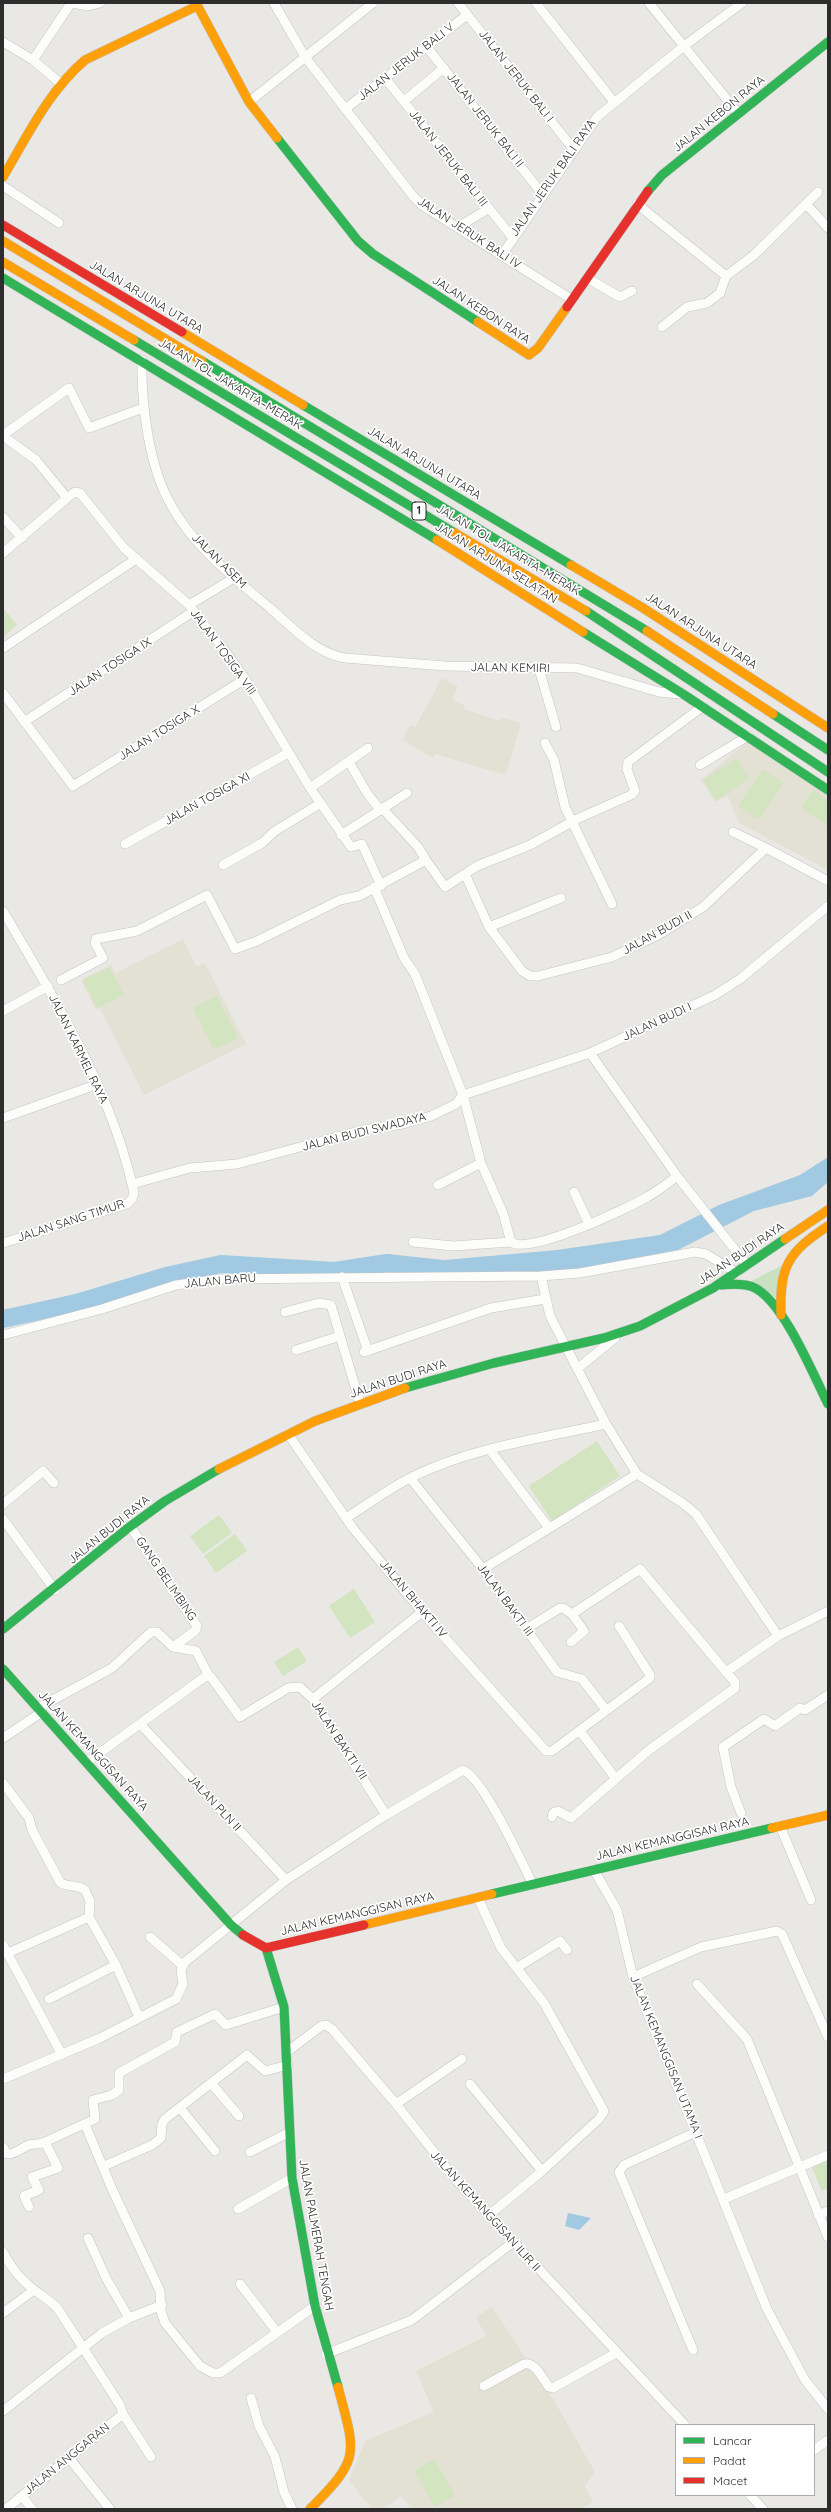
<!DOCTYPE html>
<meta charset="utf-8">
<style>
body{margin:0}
#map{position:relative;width:831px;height:2512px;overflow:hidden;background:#e9e8e4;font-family:Quicksand,sans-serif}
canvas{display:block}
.frame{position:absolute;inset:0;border:4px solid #2d2d2d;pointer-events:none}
.legend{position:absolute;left:675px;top:2424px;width:140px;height:72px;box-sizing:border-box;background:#fff;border:1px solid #ababab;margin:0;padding:5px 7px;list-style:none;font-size:12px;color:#2d2d2d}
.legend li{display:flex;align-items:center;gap:8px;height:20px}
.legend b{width:20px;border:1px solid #ababab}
</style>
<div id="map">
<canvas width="831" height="2512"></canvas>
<div class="frame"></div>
<ul class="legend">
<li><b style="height:5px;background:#30b455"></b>Lancar</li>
<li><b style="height:5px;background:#ff9f0a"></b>Padat</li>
<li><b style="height:5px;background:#e5322d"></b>Macet</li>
</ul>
</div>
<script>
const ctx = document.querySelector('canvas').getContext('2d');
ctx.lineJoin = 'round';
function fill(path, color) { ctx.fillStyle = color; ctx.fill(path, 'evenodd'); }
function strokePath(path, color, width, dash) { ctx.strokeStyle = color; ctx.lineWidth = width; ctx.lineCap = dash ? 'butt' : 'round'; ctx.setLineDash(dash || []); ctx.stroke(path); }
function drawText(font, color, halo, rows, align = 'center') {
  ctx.font = font + ' Quicksand,sans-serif'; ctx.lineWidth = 3.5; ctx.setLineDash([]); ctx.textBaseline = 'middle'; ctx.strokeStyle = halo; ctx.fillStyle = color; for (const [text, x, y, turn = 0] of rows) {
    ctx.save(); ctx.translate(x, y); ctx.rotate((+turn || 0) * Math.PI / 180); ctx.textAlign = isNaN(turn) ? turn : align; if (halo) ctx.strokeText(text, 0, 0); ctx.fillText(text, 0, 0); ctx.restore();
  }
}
fill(new Path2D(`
 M442,678L458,687L452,699L465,706L464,709L500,721L502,718L521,723L506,775L435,754L433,758L402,740L411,725L415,727Z
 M748,741L828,795V870L739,823L728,796L715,802L701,780Z
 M183,939L197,967L205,963L246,1044L144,1095L100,1008L96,1010L81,980L111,965L115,973Z
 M492,2307L553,2399L595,2472L585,2486L593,2502L580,2509H412L401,2496L383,2509H372L349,2480L365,2441L434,2412L416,2371L486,2336L476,2317Z`), '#e3e0d4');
fill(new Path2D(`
 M788,1262L778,1299L748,1283Z`), '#cae1c1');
fill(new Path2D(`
 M5,610L17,625L3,637V612Z
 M737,758L750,778L716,800L703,780Z
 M763,769L783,783L758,820L738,806Z
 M813,790L828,800V826L801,808Z
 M109,967L124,995L97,1008L83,980Z
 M217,996L238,1038L214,1050L193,1008Z
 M597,1441L620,1476L552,1521L529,1486Z
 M219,1515L232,1533L203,1554L190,1536Z
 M235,1534L247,1551L216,1573L204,1556Z
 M354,1589L375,1622L350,1638L329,1606Z
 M298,1647L307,1661L283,1676L274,1662Z
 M828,2160V2188L822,2191L812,2167Z
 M434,2459L455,2495L435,2507L414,2471Z`), '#d2e4c0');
fill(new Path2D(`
 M828,1157V1182L812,1196L754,1211L678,1250L569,1273L454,1275L445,1260L557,1250L660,1235L719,1205L800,1175Z
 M568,2213L591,2218L579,2230L565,2226Z`), '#a1cae2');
strokePath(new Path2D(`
 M3,1319L76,1303L166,1276L221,1264L335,1271L387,1263L452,1270L474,1267`), '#a1cae2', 18);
const street = new Path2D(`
 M72,3L88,6L100,3
 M274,3L305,57L413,196L423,206L571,299
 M458,3L574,150
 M536,3L614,102
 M649,3L738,113
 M3,42L33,60L60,83
 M426,46L543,195
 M33,60L71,3
 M385,78L512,237
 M404,101L444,68
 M249,102L373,3
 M345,109L467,15
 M3,186L59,223
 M637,204L726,276L754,255L818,192
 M806,204L828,228
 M458,227L488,209
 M502,255L597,117L684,46L742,3
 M587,278L620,297L632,291
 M662,327L687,307L707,303L720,293L726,276
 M142,360C141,404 149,467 171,505C194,547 234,578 270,608C292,627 315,653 345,658L445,666L577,668L659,692L679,694
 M3,435L69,388L89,428L143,408
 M3,436L36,460L67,498
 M3,517L22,538
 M3,553L67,498L75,492L80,493L124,548L189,605L223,648L245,679L310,788L351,847L362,844L381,886
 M189,605L234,578
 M3,648L136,559
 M539,669L556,727
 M3,693L73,786L245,679
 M24,722L194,611
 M545,743L554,760L565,807L612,904
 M349,762L367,793L380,810
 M700,765L748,736
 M310,788L368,748
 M382,808L418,847L426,860
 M733,832L766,848
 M341,835L407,793
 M125,844L288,753
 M223,865L262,843L275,831L321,803
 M465,874L489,927L522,971L530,976H538L612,957L658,935L703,907L766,848L828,881
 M374,887L404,958L415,974L463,1095L481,1163L503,1213L511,1242
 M3,911C56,1001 112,1091 134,1193L132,1199L127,1204L3,1243
 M489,927L561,898
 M61,980L103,958L95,943L96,939L137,931L207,895L235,949L257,941L340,900L359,896L426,860L445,887L477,866L530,845L577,819L631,795L635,791L627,769L628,762L702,707
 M3,1011L48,986
 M590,1053L677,1176L747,1265
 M463,1095L590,1053L715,995L740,979L828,906
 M3,1118L98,1084
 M132,1184L190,1168L237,1164L363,1130L403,1124L431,1116L456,1104L463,1095
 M438,1185L481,1163
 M574,1192L589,1224
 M413,1242L453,1246L511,1242C528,1256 628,1208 647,1197C658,1191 667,1184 677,1176
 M541,1276L550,1316L606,1424L637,1474L681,1502L696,1514L778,1636
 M342,1277L368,1351
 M285,1312L319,1303L331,1305L360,1403
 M3,1335L102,1309L176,1285L221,1279L541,1276L580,1273L695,1252L706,1254L737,1273
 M296,1350L340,1336
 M364,1352L491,1308L545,1299
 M577,1369L615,1338
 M288,1434L352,1527L422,1612L546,1751H552L650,1678V1675L619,1626
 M490,1450L549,1528
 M410,1478L483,1569L557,1672L582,1679L606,1710
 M3,1504L43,1471L54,1483
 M346,1518C367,1505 388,1489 410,1478C469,1448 542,1438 606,1424
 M3,1519L55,1590
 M130,1526L197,1626L195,1631L173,1647
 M483,1569L637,1474
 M526,1629L560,1608H563L572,1614
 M571,1642L584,1631L572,1614L640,1569L726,1672
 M313,1699L422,1612
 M38,1708L112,1668L151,1632H157L173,1647L196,1651L209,1676
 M141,1725L286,1880
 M580,1731L616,1779
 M3,1738L42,1712
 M87,1762L206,1676L211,1677L240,1717L288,1688L300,1687L313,1699L386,1815
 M3,1783L29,1818L32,1830L60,1882C66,1888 78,1884 85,1890L90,1901L89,1917L116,1965L139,2017
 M741,1813L731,1787L723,1747L764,1719L775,1726L800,1708L805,1710L828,1695
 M552,1817L553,1813L558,1811L571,1818L649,1750L735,1688V1682L726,1672L778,1636L828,1611
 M780,1826L811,1900
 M594,1870L617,1910L633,1977L767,2309L805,2380L828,2409
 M478,1898L501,1948L544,2003L604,2111L599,2119L542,2171L488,2216
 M150,1937L182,1965
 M3,1945L62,2055
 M8,1953L89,1917
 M518,1967L560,1941L567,1950
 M633,1977L701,1947L777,1931L782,1934L828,2037
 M697,1984L747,2039L828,2237
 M49,1999L116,1965
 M287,2052L321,2026L326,2025L332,2029L396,2104L456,2180L685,2425
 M3,2079L100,2038L176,1999L183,1984L181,1970L185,1962L286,1880L386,1815L463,1770C483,1778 522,1862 533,1885
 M211,2083L239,2116
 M470,2084L542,2171
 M396,2104L462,2059
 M180,2108L215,2151
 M85,2124L112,2189L160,2291L161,2311L165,2323L200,2366L213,2373H220L315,2306
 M3,2147L7,2154C15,2155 21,2148 29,2145C34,2143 39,2145 45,2142L95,2119L93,2100L112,2095L119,2090V2073L175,2042L177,2032L215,2014L226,2025L284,2007
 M250,2152L288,2133
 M104,2166L152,2145L161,2138L162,2124L165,2119L247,2055L265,2071L288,2065
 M724,2199L828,2155
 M29,2207L24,2196L39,2190L32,2177L58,2168L45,2142
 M238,2209L292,2178
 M818,2215L828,2211
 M88,2238L106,2278L129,2318
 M3,2252C10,2266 20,2279 33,2289C42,2296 50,2300 58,2309L120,2405L123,2414L6,2509
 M240,2284L277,2332
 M3,2313L34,2290
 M693,2350L619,2172L624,2165L696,2132
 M326,2354L412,2320L512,2243
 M484,2386L524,2364C536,2362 542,2378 549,2387L553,2388L616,2353
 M251,2398L259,2426L275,2457L284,2492L292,2509
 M3,2411L102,2333L129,2318L162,2305
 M123,2414L151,2457
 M814,2450L828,2440
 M69,2458L110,2509
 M750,2495L763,2509
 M22,2496L32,2509`);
const fast = new Path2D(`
 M277,138L358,241L373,254L478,322
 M648,191L662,175L828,42
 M3,278L437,540
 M134,340L455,533
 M202,361L647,631
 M303,405L571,565
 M586,611L828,772
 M583,632L683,694L828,790
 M773,714L828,750
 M721,1285C731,1284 745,1283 755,1288C784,1303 813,1374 828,1404
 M405,1388L494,1363L604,1338L640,1326L713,1288L785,1239
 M3,1629L128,1528L165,1501L219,1469
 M3,1669L231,1925L243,1935
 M492,1894L772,1828
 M266,1948L284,2007L292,2178L315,2306L338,2387`);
const slow = new Path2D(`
 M196,3L249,102L277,138
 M3,177C28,135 48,92 85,60L197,6
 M3,241L202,361
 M3,262L134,340
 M478,322L529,355L538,348L567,307
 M182,332L303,405
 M455,533L586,611
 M437,540L583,632
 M571,565L643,608L828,728
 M647,631L773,714
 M785,1239L828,1210
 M781,1315C779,1267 788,1252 828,1226
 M219,1469L315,1421L405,1388
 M772,1828L828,1815
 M364,1925L492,1894
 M310,2509C361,2458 356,2455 338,2387`);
const jam = new Path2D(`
 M3,225L182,332
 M567,307L648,191
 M243,1935L266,1948L364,1925`);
strokePath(street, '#c4c4c4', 10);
strokePath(fast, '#c4c4c4', 10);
strokePath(slow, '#c4c4c4', 10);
strokePath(jam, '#c4c4c4', 10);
strokePath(street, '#fcfcfb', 9);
strokePath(fast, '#30b455', 9);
strokePath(slow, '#ff9f0a', 9);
strokePath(jam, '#e5322d', 9);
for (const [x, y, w] of [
 [419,511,14]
]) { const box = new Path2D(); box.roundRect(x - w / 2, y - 9, w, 18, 3); ctx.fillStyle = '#fff'; ctx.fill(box); strokePath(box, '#2d2d2d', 1); }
drawText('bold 11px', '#2d2d2d', null, [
 ["1",419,511]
]);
drawText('12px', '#2d2d2d', '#fff', [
 ["JALAN JERUK BALI V",406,62,-38],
 ["JALAN JERUK BALI I",516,76,52],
 ["JALAN KEBON RAYA",719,114,-39],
 ["JALAN JERUK BALI II",485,120,52],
 ["JALAN JERUK BALI III",448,158,52],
 ["JALAN JERUK BALI RAYA",553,178,-55],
 ["JALAN JERUK BALI IV",469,233,33],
 ["JALAN ARJUNA UTARA",146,297,31],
 ["JALAN KEBON RAYA",481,310,33],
 ["JALAN TOL JAKARTA–MERAK",230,384,31],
 ["JALAN ARJUNA UTARA",424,463,31],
 ["JALAN TOL JAKARTA–MERAK",508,550,31],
 ["JALAN ASEM",219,561,45],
 ["JALAN ARJUNA SELATAN",496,563,32],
 ["JALAN ARJUNA UTARA",701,631,33],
 ["JALAN TOSIGA VIII",223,652,54],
 ["JALAN TOSIGA IX",110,667,-33],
 ["JALAN KEMIRI",510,668,1],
 ["JALAN TOSIGA X",159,733,-32],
 ["JALAN TOSIGA XI",207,799,-29],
 ["JALAN BUDI II",657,933,-29],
 ["JALAN BUDI I",657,1022,-25],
 ["JALAN KARMEL RAYA",78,1049,64],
 ["JALAN BUDI SWADAYA",364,1132,-14],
 ["JALAN SANG TIMUR",71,1221,-18],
 ["JALAN BUDI RAYA",741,1254,-34],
 ["JALAN BARU",220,1281,-5],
 ["JALAN BUDI RAYA",398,1379,-18],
 ["JALAN BUDI RAYA",109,1530,-39],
 ["GANG BELIMBING",166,1579,56],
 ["JALAN BHAKTI IV",413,1599,50],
 ["JALAN BAKTI III",505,1600,54],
 ["JALAN BAKTI VII",339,1740,57],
 ["JALAN KEMANGGISAN RAYA",93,1751,48],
 ["JALAN PLN II",214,1803,47],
 ["JALAN KEMANGGISAN RAYA",672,1839,-13],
 ["JALAN KEMANGGISAN RAYA",357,1914,-13],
 ["JALAN KEMANGGISAN UTAMA I",666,2057,68],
 ["JALAN KEMANGGISAN ILIR II",485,2211,48],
 ["JALAN PALMERAH TENGAH",316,2235,80],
 ["JALAN ANGGARAN",67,2459,-39]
]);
</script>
